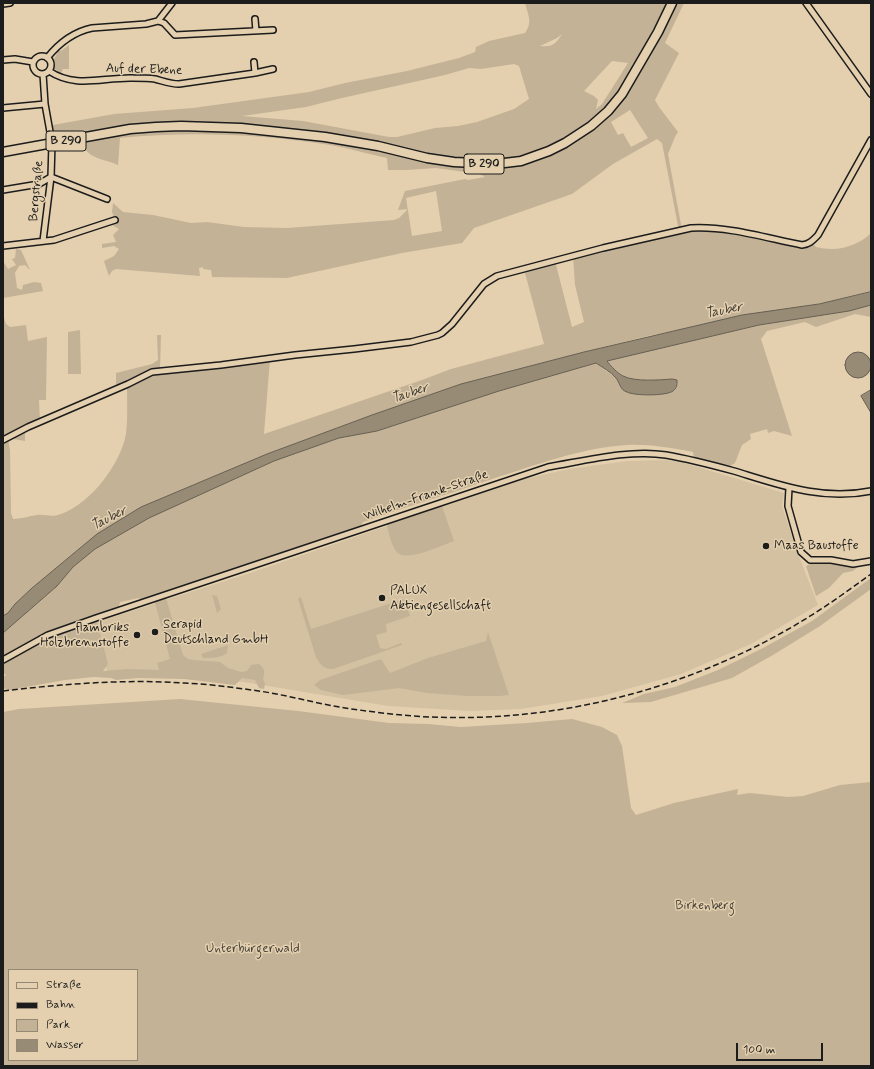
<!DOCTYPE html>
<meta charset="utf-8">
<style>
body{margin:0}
#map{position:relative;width:874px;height:1069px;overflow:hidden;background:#e4d0ae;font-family:Mynerve,sans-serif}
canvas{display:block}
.frame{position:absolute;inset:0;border:4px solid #1c1c1c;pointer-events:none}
.legend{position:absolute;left:8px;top:969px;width:130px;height:92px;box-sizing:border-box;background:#e4d0ae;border:1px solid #948874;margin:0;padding:5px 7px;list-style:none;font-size:12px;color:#1c1c1c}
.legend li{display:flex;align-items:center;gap:8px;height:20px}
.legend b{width:20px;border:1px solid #948874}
.scale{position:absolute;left:736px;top:1043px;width:87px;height:18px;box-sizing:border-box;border:2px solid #1c1c1c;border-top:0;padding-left:5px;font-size:12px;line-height:14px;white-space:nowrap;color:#1c1c1c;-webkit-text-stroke:3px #e4d0ae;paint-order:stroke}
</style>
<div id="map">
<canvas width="874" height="1069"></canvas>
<div class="frame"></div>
<ul class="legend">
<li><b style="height:5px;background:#e4d0ae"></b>Straße</li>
<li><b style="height:5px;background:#1c1c1c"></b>Bahn</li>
<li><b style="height:11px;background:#c3b296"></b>Park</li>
<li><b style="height:11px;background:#978b76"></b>Wasser</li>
</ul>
<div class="scale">100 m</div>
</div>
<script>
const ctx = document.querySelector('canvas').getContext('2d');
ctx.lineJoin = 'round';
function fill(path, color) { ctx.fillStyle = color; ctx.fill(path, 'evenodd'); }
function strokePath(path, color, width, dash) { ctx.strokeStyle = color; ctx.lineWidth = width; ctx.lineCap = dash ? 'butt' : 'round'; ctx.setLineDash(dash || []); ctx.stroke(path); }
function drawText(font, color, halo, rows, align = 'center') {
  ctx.font = font + ' Mynerve,sans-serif'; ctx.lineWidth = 3; ctx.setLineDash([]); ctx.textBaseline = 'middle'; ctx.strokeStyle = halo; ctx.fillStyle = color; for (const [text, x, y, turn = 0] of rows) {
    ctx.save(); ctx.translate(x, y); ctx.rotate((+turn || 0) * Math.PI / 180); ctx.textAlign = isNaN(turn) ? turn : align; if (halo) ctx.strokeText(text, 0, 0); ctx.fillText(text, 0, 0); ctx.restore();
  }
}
fill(new Path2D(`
 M665,460L681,462L784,493L782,506L797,551L818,605L751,644L681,674L602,696L521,709L470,711L388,706L244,682L180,676L108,675L94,623L253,572L524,479L569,469L627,461Z`), '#d3c1a2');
fill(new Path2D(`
 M525,3H684L665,43L679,53L655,100L659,107L678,132L675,137L668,154L682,230L703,227L802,245L812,242L816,247C836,252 857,247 871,233V292L819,304L648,336L584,352L461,384L372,415L267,454L141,507L97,534L32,588L15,604L8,613L3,616V314L6,324L10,327L26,325L28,341L47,337L46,400H39L40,422L25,429V441L8,438L10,451L11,513L13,519C21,519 29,516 37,515C46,514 51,518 61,514C91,503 120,465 126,434C128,418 127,401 127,385L116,390V373L152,364L158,360L157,335H161L160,370L270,359L264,434L422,380L451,369L544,344L524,269L555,261L572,327L584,322L575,285L573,256L679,231L662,143L657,139L613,164L572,194L474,228L462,243L402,253L287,278L212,277L211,270L203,269V267L199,268L200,276L116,269L112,271L109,276L104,261L114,256L119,249L114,246L102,248V244L116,242L113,235L119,229L112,225L115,220L112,212L113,203L123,212L153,215L191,223L207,222L244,227L287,228L394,220L399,218L408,209L398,210L405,191L465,179L468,180L485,177L480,174L436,168L407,170H388L387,158C368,154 349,148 330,145C261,134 190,131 120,138L118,165C105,159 93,160 84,148L52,143L49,133L53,132V125L114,114L193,108L309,92L345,83L407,71L459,58L475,52L476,47L489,41L525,33C533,22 528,15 525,3ZM562,34C555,45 552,47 540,46L557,38ZM612,61L628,63L602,104L596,109L598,100L594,96L584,91ZM514,64L519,66L529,99L514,109L477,122L458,126L435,128L397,137H389L303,121L242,116L306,107L342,98L445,75L469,68L481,69ZM630,110L648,138L631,147L623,133L618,135L611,122ZM436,191L442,231L412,236L406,198Z
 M69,45V69H63L61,73L55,69L54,59L59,50L61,51Z
 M16,249L21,250L30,270L25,265L19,266L15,273L17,288L22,290L23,285L34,282L41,283L43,291L3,298V261L8,269L16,265L12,259L15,258Z
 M871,305V317L855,314L816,327L805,322L767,331L761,339L792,436L774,431L768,433L767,429L750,434L751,439L742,445L735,463L725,469L695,461L693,452C671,448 649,444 627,445C580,448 536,465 492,479C449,494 406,507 363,522L359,530L165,595L183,655L188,659L193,660L220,662L228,668L241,672L247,671L251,665L259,664C265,669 265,672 263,679L265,684L264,689L259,688L255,680L242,678L235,685L184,679L138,678L116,680L111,678L94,677L65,680L9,690L3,688V678L6,674H3V633L57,586L73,567L95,549L149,518L274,461L339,438L377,431L499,391L596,363L616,378L622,389L674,391L677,385V380L672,379C659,380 635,382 623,376C617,373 612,366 607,360L759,325L849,311ZM139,598L142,603L154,599L170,659L157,663L159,670L128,669L103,671L108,664L96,618L118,611L120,602Z
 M80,330L81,374H68V332Z
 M441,503L454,541C442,545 404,564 396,551C391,544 388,530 386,521Z
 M838,558L862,563L853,571L843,573L829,588L816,596L806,566L820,560Z
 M871,578V589L820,626L773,655L732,678L651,702L622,703L644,694L675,687L718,670L763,648L812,621Z
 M212,595L217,596L221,609L217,613Z
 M301,597L311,629L404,599L410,616L386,624L387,632L376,635L380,648L386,649L401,643L402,645L333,669C324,669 320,665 316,657L298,599Z
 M488,632L509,695L500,696H468L427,693L399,688L343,695L321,690L314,685L320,680L381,659L390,673L428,658L486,641Z
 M228,645L227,653C220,658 211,658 203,658L201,654Z
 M180,699L298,711L389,723L428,724L461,727L527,723L572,719L602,727L617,735L622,746L631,808L636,815L674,803L738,789L737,795L750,793L788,797L803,796L840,785L871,782V1066H3V712L19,709ZM9,970H137V1060H9Z`), '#c3b296');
const water = new Path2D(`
 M871,292V305L849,311L759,325L607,361C611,366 617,373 623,376C635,382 659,380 672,379L677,380C677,385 677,388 673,391C666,396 635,396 627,392C620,390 620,383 616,378C611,372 602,367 596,363L499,391L377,431L339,438L274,461L149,518L95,549L73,567L57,586L3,633V616L8,613L15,604L32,588L97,534L141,507L267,454L372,415L461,384L584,352L742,315L819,304Z
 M845 365a13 13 0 1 1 26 0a13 13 0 1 1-26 0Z
 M871,390V413L861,396Z`);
fill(water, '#978b76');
strokePath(water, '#665f52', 1);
const street = new Path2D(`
 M806,3L871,94
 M3,4L10,3
 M255,19L256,31
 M158,21L172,3
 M33 65a9 9 0 1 1 18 0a9 9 0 1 1-18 0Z
 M47,58C59,43 73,32 92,28L146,24L158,21L164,23L175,35L273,30
 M3,60L15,59L33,62
 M49,71C76,89 103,77 133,78C140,78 148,78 155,79C163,81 170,84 179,84L255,73L254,62
 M255,73L273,69
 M3,108L45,104
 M3,190L39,184L51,177L107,199
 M43,241L51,177L52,143L45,104L43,74
 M3,246L54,240L115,220
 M3,440L28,427L128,384L152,372L221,365L295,355L354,349L411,342L438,335L442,333L452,324L484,284L497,276L603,248L691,228C728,226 766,238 802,245C810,244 813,240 818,235L871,140
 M789,488L788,506L801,552L810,560H831L853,564L871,561
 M3,660L48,635L96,618L548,467C584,461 630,449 666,455C689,459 712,465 734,471C780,485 822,501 871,491`);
const primary = new Path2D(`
 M3,152L130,129L156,127L181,126L241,128L325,137L378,146L427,158L454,162L496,164L521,161L549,151L565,143L591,126L608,111L622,94L658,32L672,3`);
strokePath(street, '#1c1c1c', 8);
strokePath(primary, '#1c1c1c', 11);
strokePath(street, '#e4d0ae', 5);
strokePath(primary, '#e4d0ae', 8);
strokePath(new Path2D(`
 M3,691C63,684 124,679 184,683C207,684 229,687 252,690C283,694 314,703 345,708C373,712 403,716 431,717C565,723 702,685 815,613C834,601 853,587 871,574`), '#1c1c1c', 1.5, [6, 3]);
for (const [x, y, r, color] of [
 [766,546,4,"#1c1c1c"],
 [382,598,4,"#1c1c1c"],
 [155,632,4,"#1c1c1c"],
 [137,635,4,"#1c1c1c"]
]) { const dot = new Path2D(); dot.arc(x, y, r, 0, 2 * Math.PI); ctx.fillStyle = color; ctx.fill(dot); strokePath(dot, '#e4d0ae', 1.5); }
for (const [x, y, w] of [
 [66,141,40],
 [484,164,40]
]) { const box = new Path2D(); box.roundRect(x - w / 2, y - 10, w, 20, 3); ctx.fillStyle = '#e4d0ae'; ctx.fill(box); strokePath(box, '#1c1c1c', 1); }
drawText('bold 12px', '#1c1c1c', null, [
 ["B 290",66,141],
 ["B 290",484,164]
]);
drawText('13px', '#1c1c1c', '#e4d0ae', [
 ["Auf der Ebene",144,70,2],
 ["Bergstraße",37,191,-85],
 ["Wilhelm-Frank-Straße",426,496,-19]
]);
drawText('13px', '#1c1c1c', '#e4d0ae', [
 ["Maas Baustoffe",774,546],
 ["PALUX",390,591],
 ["Aktiengesellschaft",390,606],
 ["Serapid",163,625],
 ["Deutschland GmbH",163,640],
 ["flambriks",129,628,"right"],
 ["Holzbrennstoffe",129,643,"right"]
], 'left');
drawText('13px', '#46423a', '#e4d0ae', [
 ["Birkenberg",705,906],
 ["Unterbürgerwald",253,949]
]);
drawText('italic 14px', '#47433c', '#e4d0ae', [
 ["Tauber",724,311,-11],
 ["Tauber",410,394,-18],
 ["Tauber",109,519,-26]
]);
</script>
